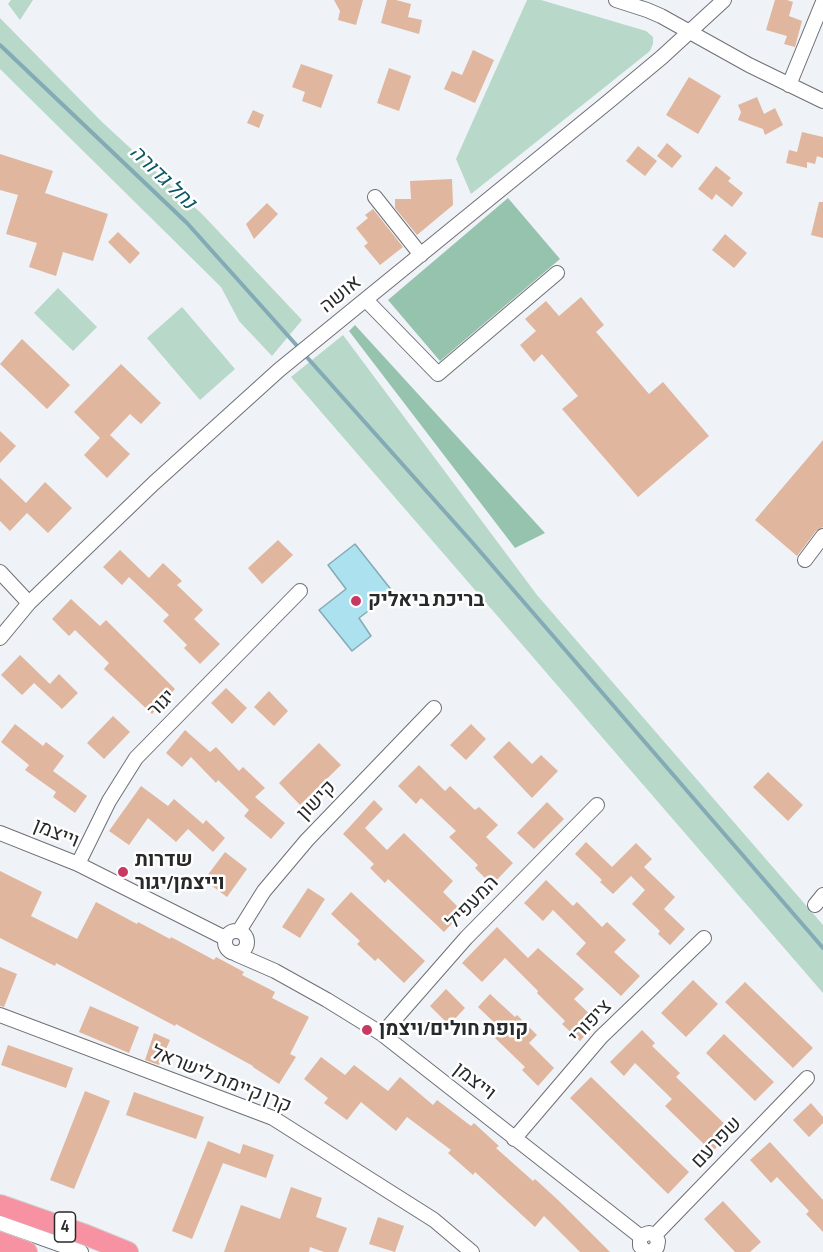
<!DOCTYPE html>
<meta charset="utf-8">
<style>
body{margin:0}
canvas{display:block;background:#eff2f6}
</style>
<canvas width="823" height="1252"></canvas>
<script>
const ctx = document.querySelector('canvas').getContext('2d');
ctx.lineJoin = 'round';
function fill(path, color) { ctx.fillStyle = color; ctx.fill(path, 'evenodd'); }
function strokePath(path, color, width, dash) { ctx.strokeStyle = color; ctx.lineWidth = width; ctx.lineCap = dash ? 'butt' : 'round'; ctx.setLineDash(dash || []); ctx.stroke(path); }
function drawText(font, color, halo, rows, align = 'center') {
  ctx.font = font + ' "Sofia Sans Condensed",Heebo,sans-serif'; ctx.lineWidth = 5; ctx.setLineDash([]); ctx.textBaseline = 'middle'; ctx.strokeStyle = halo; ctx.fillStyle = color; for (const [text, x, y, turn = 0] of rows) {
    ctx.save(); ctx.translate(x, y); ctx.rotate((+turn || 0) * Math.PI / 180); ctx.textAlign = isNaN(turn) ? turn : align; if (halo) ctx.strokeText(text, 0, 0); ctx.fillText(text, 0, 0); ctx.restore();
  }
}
fill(new Path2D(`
 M11,0H33L20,20L8,4Z
 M527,0H541L646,31L653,37V44L650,51L471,194L456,159Z
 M0,18L102,122L203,215L302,320L272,356L239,321L221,287L0,69Z
 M58,288L97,327L73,351L34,313Z
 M182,307L235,369L200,400L147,338Z
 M343,335L537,595L823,925V993L291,377Z`), '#b8d8c9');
fill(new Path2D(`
 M508,198L560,259L440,361L388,300Z
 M355,325L545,533L515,548L349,331Z`), '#95c3ae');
const water = new Path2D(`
 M355,544L393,592L359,618L371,636L352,651L319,610L346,589L328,565Z`);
fill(water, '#ace1f0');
strokePath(water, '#84aab5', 1.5);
strokePath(new Path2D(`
 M0,45L187,223L299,348
 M304,354L471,541L823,948`), '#84aab5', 4);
fill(new Path2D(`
 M334,0H363L356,25L338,20L340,11Z
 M387,0H396L411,4L408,17L422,20L419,34L381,23Z
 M775,0H787L793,2L789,16L802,21L795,47L784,44L787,36L766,30Z
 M473,50L494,60L475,103L444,89L452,71L462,75Z
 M301,64L333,75L321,108L302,101L305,92L292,87Z
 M389,68L411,76L399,111L377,103Z
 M689,77L721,96L698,134L666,115Z
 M757,97L764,114L775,108L783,125L765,135L763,129L738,120L741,112L738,105Z
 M253,110L264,115L259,128L247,123Z
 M802,132L823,137V158L817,156L815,164L807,162V168L786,163L789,150L797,152Z
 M667,143L682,156L672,168L657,156Z
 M638,146L657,161L645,176L626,161Z
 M0,154L53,171L45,193L108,214L93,261L63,252L56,276L29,267L37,243L6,234L18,195L0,190Z
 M716,166L731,178L728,181L743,193L732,207L716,194L712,200L698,189Z
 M452,179L453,205L417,235L395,208V199H411L410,181Z
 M819,202H823V238L811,235Z
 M267,203L278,214L254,239L246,224Z
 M373,209L403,247L380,265L364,246L368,243L356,228L368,218L365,215Z
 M118,232L140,253L130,264L108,242Z
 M725,234L747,253L734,268L712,250Z
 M581,297L604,325L596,332L649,394L663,382L709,436L638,497L562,409L578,396L542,354L534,362L520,345L536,331L525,319L546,301L559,316Z
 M22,339L70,385L47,409L0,364Z
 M121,364L161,403L141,424L130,414L110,435L130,454L107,478L84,455L100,438L74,412Z
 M0,431L16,446L0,463Z
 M823,440V527L816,531L797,556L755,520Z
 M0,478L26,503L45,482L72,508L48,533L27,513L10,531L0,521Z
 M278,540L293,555L262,584L248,568Z
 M120,550L149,578L163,563L182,581L177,585L203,610L194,619L220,644L200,664L184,648L187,645L163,621L169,615L129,577L122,585L103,567Z
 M71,599L100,626L106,620L175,689L152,714L104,669L109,663L75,630L69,636L52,619Z
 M20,655L50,684L59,674L78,693L62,709L34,683L22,695L1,675Z
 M226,688L247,708L232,724L211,703Z
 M269,691L288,711L274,726L254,707Z
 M113,716L130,732L104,759L87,743Z
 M15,724L43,746L46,742L64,756L53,771L87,796L75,813L53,797L56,792L25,770L29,765L1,742Z
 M471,724L486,739L466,760L450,745Z
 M185,730L210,752L216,747L239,771L243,767L265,788L255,797L285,823L271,839L244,816L249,810L218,780L216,783L191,757L182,767L166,753Z
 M509,741L532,764L541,755L558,771L532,798L493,757Z
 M319,743L341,765L300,805L279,783Z
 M419,765L445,791L450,786L475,810L479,807L498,825L486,837L513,863L492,885L475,868L478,865L449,837L456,831L421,798L416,804L398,786Z
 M768,772L803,805L788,821L753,787Z
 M141,786L168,806L174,799L203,824L206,820L225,838L213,852L188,829L176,842L148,818L129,845L109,831Z
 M374,800L383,809L365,828L387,850L404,833L453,881L443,892L463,912L444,932L388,879L385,883L370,868L374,864L343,834Z
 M547,802L564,819L534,849L517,833Z
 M586,842L612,867L636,843L652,859L644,867L675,897L664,909L685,929L670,945L658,934L660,931L632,904L645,890L631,876L613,894L600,882L602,880L575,854Z
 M225,852L247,869L227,897L204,880Z
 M0,871L42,892L31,916L77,939L96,902L137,924L138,922L170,939L171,937L214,960L216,957L244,972L242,975L275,992L272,998L309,1017L290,1054L296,1057L279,1084L253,1067V1066L176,1024L175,1026L56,963L55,966L0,938Z
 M546,880L573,906L577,902L602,927L607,922L626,940L614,952L640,976L621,996L576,954L586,943L553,910L543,921L524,903Z
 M308,888L325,899L300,938L282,927Z
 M351,892L425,961L404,983L378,958L375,961L357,944L360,941L331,914Z
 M497,927L528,958L538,948L584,989L574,999L598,1022L580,1041L562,1024L565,1021L537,993L538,991L505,958L482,982L462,963Z
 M0,967L17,974L4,1007L0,1006Z
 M693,980L718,1004L686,1037L661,1013Z
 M745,982L813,1048L793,1068L725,1002Z
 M446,989L465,1008L449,1025L430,1006Z
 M490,994L515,1017L517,1015L537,1035L529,1043L554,1068L538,1086L522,1070L525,1067L495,1038L502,1030L478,1007Z
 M90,1006L139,1027L129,1053L79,1032Z
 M642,1030L655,1043L652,1046L680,1073L676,1077L732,1131L712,1152L665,1106L672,1099L635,1063L624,1076L610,1062Z
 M154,1033L170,1040L159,1065L145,1060Z
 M724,1034L774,1082L755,1101L706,1053Z
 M8,1045L73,1068L66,1088L1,1065Z
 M321,1057L345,1075L354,1065L388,1091L400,1077L433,1105L437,1100L471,1126L474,1123L499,1146L496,1148L533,1181L535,1179L558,1200L610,1252H580L544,1216L535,1227L475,1172L473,1175L448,1153L451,1150L407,1117L396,1131L361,1102L347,1120L324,1103L328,1098L304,1079Z
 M591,1077L689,1172L668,1194L570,1098Z
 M85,1091L110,1101L74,1189L50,1180Z
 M134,1092L204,1117L196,1139L126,1115Z
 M811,1103L823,1117V1123L809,1137L793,1120Z
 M208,1141L240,1154L243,1144L274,1155L266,1178L223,1163L192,1239L172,1231Z
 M770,1142L823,1200V1232L806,1214L809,1211L777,1177L771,1183L750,1160Z
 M291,1187L322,1198L316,1217L347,1228L338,1252H324L310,1247L309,1252H224L241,1205L280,1219Z
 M723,1201L761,1242L750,1252H735L704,1219Z
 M378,1217L404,1226L395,1252L369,1244Z`), '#e0b69f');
const minor = new Path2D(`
 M616,0L647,10L661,16L749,65L823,101
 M789,85L823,2
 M375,197L421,255
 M366,300L438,374L557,273
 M805,560L823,536
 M0,572L29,603
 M0,638L29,603L154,483L279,370L608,102L662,57L724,0
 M0,833L78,864L225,938
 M78,864L109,801L136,758L300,591
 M815,905L823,895
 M225 942a11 11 0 1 1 22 0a11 11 0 1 1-22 0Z
 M239,931L264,891L307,840L434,708
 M236,954L275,971L327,1000L382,1034L641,1237
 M0,1015L273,1118L434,1220L472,1252
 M382,1034L466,938L597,805
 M514,1139L601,1037L704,938
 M0,1223L81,1252
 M655,1235L807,1078
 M647,1252L640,1246V1240L643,1235L649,1233L655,1235L658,1241L657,1247L651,1252`);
const highway = new Path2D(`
 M0,1205L86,1235L128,1252
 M0,1242L27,1252`);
strokePath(minor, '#6e7074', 16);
strokePath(highway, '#d0d0d0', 22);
strokePath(minor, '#fff', 14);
strokePath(highway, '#f792a2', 20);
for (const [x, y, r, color] of [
 [356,601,6,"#c83962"],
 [123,872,6,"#c83962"],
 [367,1030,6,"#c83962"]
]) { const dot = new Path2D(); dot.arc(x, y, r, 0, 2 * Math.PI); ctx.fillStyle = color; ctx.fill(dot); strokePath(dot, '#fff', 2); }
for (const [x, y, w] of [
 [65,1227,21]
]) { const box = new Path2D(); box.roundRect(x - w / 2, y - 15, w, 30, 4.5); ctx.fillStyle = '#fff'; ctx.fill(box); strokePath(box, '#28292a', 1.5); }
drawText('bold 18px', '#28292a', null, [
 ["4",65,1227]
]);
drawText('20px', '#28292a', '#fff', [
 ["אושה",341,295,-39],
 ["יגור",162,704,-46],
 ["קישון",317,801,-46],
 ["וייצמן",56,834,22],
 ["המעפיל",473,903,-46],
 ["ציפורי",591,1022,-46],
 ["קרן קיימת לישראל",221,1080,22],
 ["וייצמן",474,1082,38],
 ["שפרעם",717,1143,-46]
]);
drawText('bold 20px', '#28292a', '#fff', [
 ["בריכת ביאליק",368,601],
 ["שדרות",135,861],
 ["וייצמן/יגור",135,884],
 ["קופת חולים/ויצמן",379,1030]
], 'left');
drawText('italic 21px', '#0c5665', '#fff', [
 ["נחל גדורה",162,178,44]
]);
</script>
